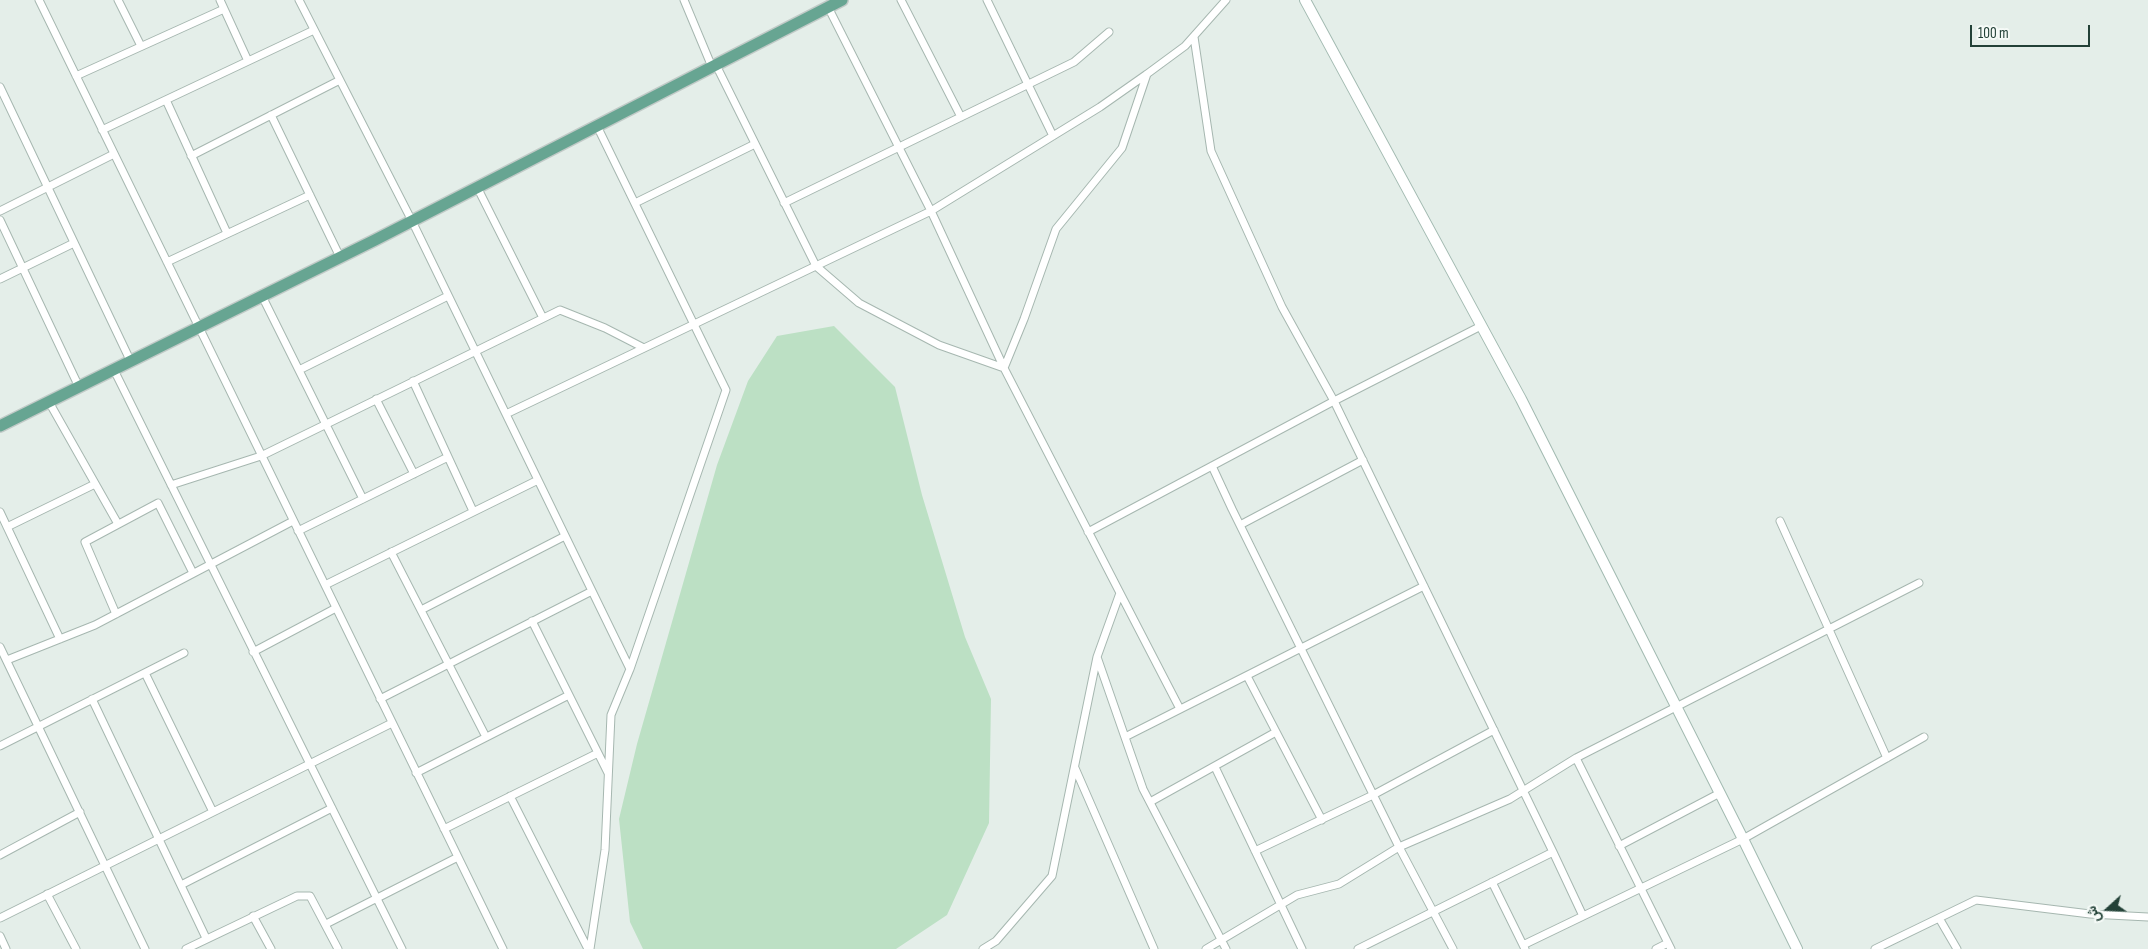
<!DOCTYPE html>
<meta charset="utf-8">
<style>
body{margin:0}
#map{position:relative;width:2148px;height:949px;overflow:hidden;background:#e4eee9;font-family:"Sofia Sans Condensed",Vazirmatn,sans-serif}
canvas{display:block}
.north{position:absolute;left:2083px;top:884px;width:50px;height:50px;-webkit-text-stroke:4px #f5faf7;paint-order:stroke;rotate:250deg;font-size:14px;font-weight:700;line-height:20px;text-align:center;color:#224137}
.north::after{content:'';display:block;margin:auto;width:18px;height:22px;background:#224137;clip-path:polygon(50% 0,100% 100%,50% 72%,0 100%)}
.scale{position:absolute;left:1970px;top:25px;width:120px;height:22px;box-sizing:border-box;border:2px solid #224137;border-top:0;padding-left:6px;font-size:15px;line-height:18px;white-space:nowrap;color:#224137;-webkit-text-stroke:4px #f5faf7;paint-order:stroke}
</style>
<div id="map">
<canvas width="2148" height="949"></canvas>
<div class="north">ش</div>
<div class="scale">100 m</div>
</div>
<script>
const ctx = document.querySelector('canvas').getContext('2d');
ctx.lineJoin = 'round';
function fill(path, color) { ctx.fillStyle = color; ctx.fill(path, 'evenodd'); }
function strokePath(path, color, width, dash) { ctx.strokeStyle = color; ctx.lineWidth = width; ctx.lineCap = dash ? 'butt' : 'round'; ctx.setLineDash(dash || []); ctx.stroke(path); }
fill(new Path2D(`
 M834,326L895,387L922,495L965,637L991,699L989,823L947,915L896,949H643L630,922L619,819L637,744L717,465L748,381L777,336Z`), '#bce0c4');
const street = new Path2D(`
 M39,0L503,949
 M118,0L141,46
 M220,0L248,61
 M299,0L412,221L630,669
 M684,0L712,67
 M901,0L961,117
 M987,0L1053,136
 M828,7L931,211L1004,368L1120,593L1097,657L1143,789L1226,949
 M1194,37L1211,151L1282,307L1334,401L1553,852L1583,916
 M716,65L816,266L859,303L939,345L1004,368L1024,319L1056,229L1122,148L1147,74
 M76,76L224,9
 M0,87L131,362
 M166,100L227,233
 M271,115L340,257
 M102,130L314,30
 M191,156L340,80
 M477,187L543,318
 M635,203L755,144
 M784,203L1074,62L1109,32
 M0,211L114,154
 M0,220L79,387
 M167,262L310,195
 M0,279L74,243
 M262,296L363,499
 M114,370L402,949
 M299,370L448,296
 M413,381L473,511
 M376,399L414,474
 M49,402L118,524
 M506,414L931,211L1100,107L1147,74L1185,46L1226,0
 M1212,466L1232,509L1399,847L1453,949
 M171,485L261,456L560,310L605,328L644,348
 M0,512L60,639
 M1780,521L1887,758
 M1240,525L1363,460
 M7,527L95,484
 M298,531L448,457
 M1088,532L1334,401L1481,326
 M391,552L486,737
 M325,585L538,480
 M1120,593L1180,709
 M421,610L565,536
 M116,614L85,542L158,503L193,573
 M532,621L608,773
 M0,647L145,949
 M253,652L336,608
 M7,660L95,625L293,521
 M145,673L213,812
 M1247,676L1322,820
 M92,699L206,938
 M380,699L592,591
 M1125,737L1424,586
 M0,746L184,653
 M1576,758L1671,949
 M1215,767L1302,949
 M1075,768L1154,949
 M416,773L569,695
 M510,796L588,949
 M1150,802L1276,732
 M444,829L598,753
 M1619,846L1720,793
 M1255,851L1373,795L1494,730
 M0,855L80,812
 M1492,882L1525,949
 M181,885L332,808
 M47,894L76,949
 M253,916L271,949
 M0,918L392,723
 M1939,918L1957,949
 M326,924L458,857
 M0,936L6,949
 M1523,945L1743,839L1924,737
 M186,949L297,896H310L338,949
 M590,949L605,850L611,715L630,669L726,390L597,126
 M983,949L996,941L1052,876L1097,657
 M1206,949L1297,895L1339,884L1399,847L1510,799L1576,758L1919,583
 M1358,949L1553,852
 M1656,949L1668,943
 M1875,949L1976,900L2090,914L2148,917`);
const secondary = new Path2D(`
 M1305,0L1521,399L1743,839L1797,949`);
const primary = new Path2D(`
 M0,426L375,240L842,0`);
strokePath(street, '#a6b7b0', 9);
strokePath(secondary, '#a2bab1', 12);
strokePath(primary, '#c1cac7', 14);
strokePath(street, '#fff', 7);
strokePath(secondary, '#fff', 10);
strokePath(primary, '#67a592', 11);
</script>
